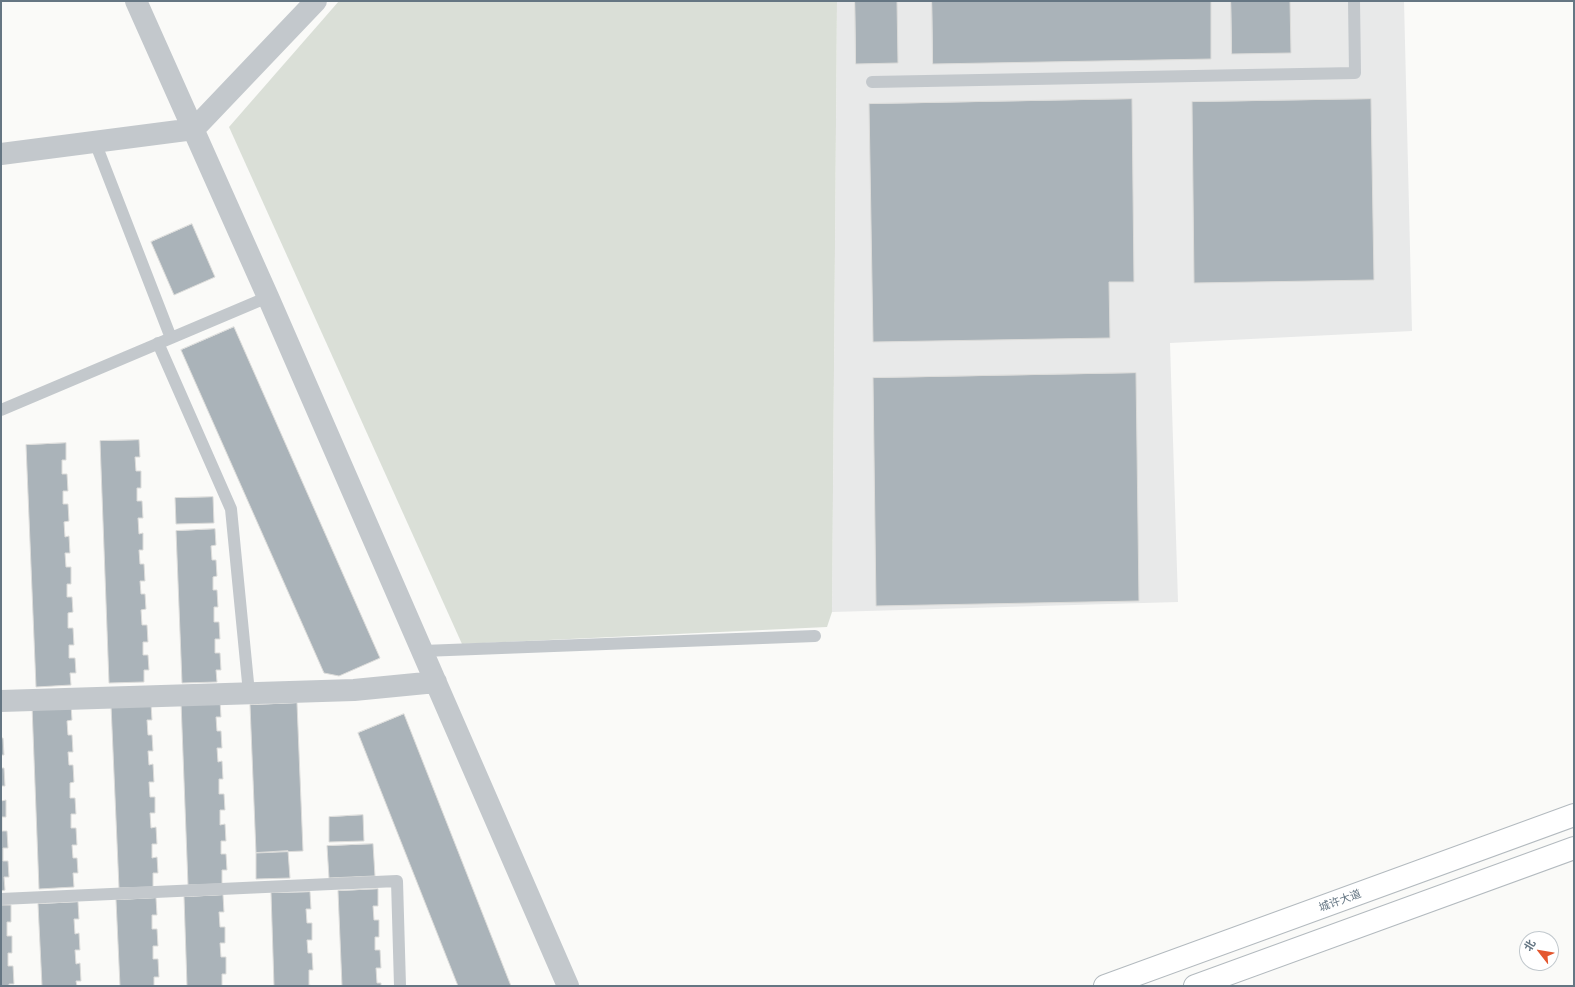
<!DOCTYPE html>
<meta charset="utf-8">
<style>
body{margin:0}
#map{position:relative;width:1575px;height:987px;overflow:hidden;background:#fafaf8;font-family:Quicksand,"Noto Sans SC",sans-serif}
canvas{display:block}
.frame{position:absolute;inset:0;border:2px solid #657683;pointer-events:none}
.north{position:absolute;left:1519px;top:931px;width:40px;height:40px;box-sizing:border-box;background:#fff;border:1px solid #c1c8cd;border-radius:50%;rotate:301deg;font-size:11px;font-weight:700;line-height:16px;text-align:center;color:#657683}
.north::after{content:'';display:block;margin:auto;width:14px;height:18px;background:#e4572e;clip-path:polygon(50% 0,100% 100%,50% 72%,0 100%)}
</style>
<div id="map">
<canvas width="1575" height="987"></canvas>
<div class="frame"></div>
<div class="north">北</div>
</div>
<script>
const ctx = document.querySelector('canvas').getContext('2d');
ctx.lineJoin = 'round';
function fill(path, color) { ctx.fillStyle = color; ctx.fill(path, 'evenodd'); }
function strokePath(path, color, width, dash) { ctx.strokeStyle = color; ctx.lineWidth = width; ctx.lineCap = dash ? 'butt' : 'round'; ctx.setLineDash(dash || []); ctx.stroke(path); }
function drawText(font, color, halo, rows, align = 'center') {
  ctx.font = font + ' Quicksand,"Noto Sans SC",sans-serif'; ctx.lineWidth = 4; ctx.setLineDash([]); ctx.textBaseline = 'middle'; ctx.strokeStyle = halo; ctx.fillStyle = color; for (const [text, x, y, turn = 0] of rows) {
    ctx.save(); ctx.translate(x, y); ctx.rotate((+turn || 0) * Math.PI / 180); ctx.textAlign = isNaN(turn) ? turn : align; if (halo) ctx.strokeText(text, 0, 0); ctx.fillText(text, 0, 0); ctx.restore();
  }
}
fill(new Path2D(`
 M837,1H1404L1412,331L1170,343L1178,602L832,612Z`), '#e8e9e9');
fill(new Path2D(`
 M339,1H837L832,612L827,627L462,644L229,127Z`), '#dadfd7');
const building = new Path2D(`
 M855,1H897L898,63L856,64Z
 M932,1H1211V59L933,64Z
 M1231,1H1290L1291,53L1232,54Z
 M1132,99L1134,282H1109L1110,338L873,342L869,104Z
 M1371,99L1374,280L1194,283L1192,102Z
 M192,224L215,277L174,295L151,242Z
 M234,327L380,658L339,676L324,673L181,350Z
 M1136,373L1139,601L876,606L873,378Z
 M139,440L140,457H135L136,471H141V488H137V501H142L143,518H138L139,534L143,533V550H139L140,564H144L145,581H140L141,594H145L146,609L141,610L142,625H147L148,642H143V655H148L149,670H144V682L109,683L100,441Z
 M66,443V460H62V474H67L68,491H63V504H68L69,521L64,522L65,537L69,536L70,553H65L66,567H71V584H67V597H72L73,612L68,613V628H73L74,645H69V658H75L76,673H70L71,685L36,687L26,445Z
 M213,497L214,523L176,524L175,498Z
 M215,529L216,545L211,546L212,560H216L217,576L213,577V590H217L218,607H214V622H219L220,639H215V653H220L221,670H216L217,682L182,683L176,531Z
 M220,700L221,717H216L217,731H221L222,748H217L218,762L222,761L223,779H219V794H224L225,810H220V825L225,824L226,841H221V854H226L227,870H222V884L188,885L181,702Z
 M151,703L152,720H147L148,735H152L153,751H148L149,765L153,764L154,782H149L150,797H155V813H150L151,828L156,827L157,844H152V858L157,857L158,873H153V887L119,888L111,705Z
 M297,703L303,851L256,853L250,705Z
 M71,704L72,720L67,721L68,735H72L73,752H68L69,765H73L74,782L70,783V798H75L76,814H71V828H76L77,845H72L73,858H77L78,873H73L74,887L39,889L32,706Z
 M404,714L511,986H458L358,733Z
 M1,738H3L4,755H1Z
 M1,768H4L5,786H1Z
 M1,798V801L6,800V817H2V831H7L8,848H3V861H8L9,877H4L5,890L1,891Z
 M363,815L364,841L329,842V817Z
 M373,844L375,876L329,878L327,846Z
 M288,851L290,878L256,879V853Z
 M378,889V906H373L374,920H379V937H375V950H380L381,968H376L377,983H381V986H342L338,891Z
 M310,892L311,909H306L307,923H312V940H307L308,953H312L313,970H309V985L314,986H274L271,893Z
 M223,895L224,912H219L220,927H225V943H220L221,957H226V974H222V986H187L184,897Z
 M156,898L157,915H152V929H157L158,946H153V959H158L159,977H154V986H120L116,900Z
 M78,902L79,919H74L75,934L79,933L80,950H75L76,964L80,963L81,981H76L77,986H42L38,904Z
 M1,905H11V922H7V936H12V953H8V966H13L14,984H9V986H1Z`);
fill(building, '#aab3b9');
strokePath(building, '#dcdcda', 1);
const secondary = new Path2D(`
 M1105,986L1574,815
 M1195,986L1574,848`);
strokePath(secondary, '#b3babf', 24);
strokePath(new Path2D(`
 M872,82L1355,73L1354,1
 M95,142L171,338
 M158,343L231,509L249,693
 M1,410L268,297
 M423,651L815,636
 M1,899L397,881L400,986`), '#c3c8cc', 12);
strokePath(new Path2D(`
 M136,1L268,297L568,986
 M1,154L194,129L316,1
 M1,701L354,690L436,682`), '#c3c8cc', 22);
strokePath(secondary, '#fff', 22);
drawText('11px', '#657683', '#fff', [
 ["城许大道",1340,901,-20]
]);
</script>
